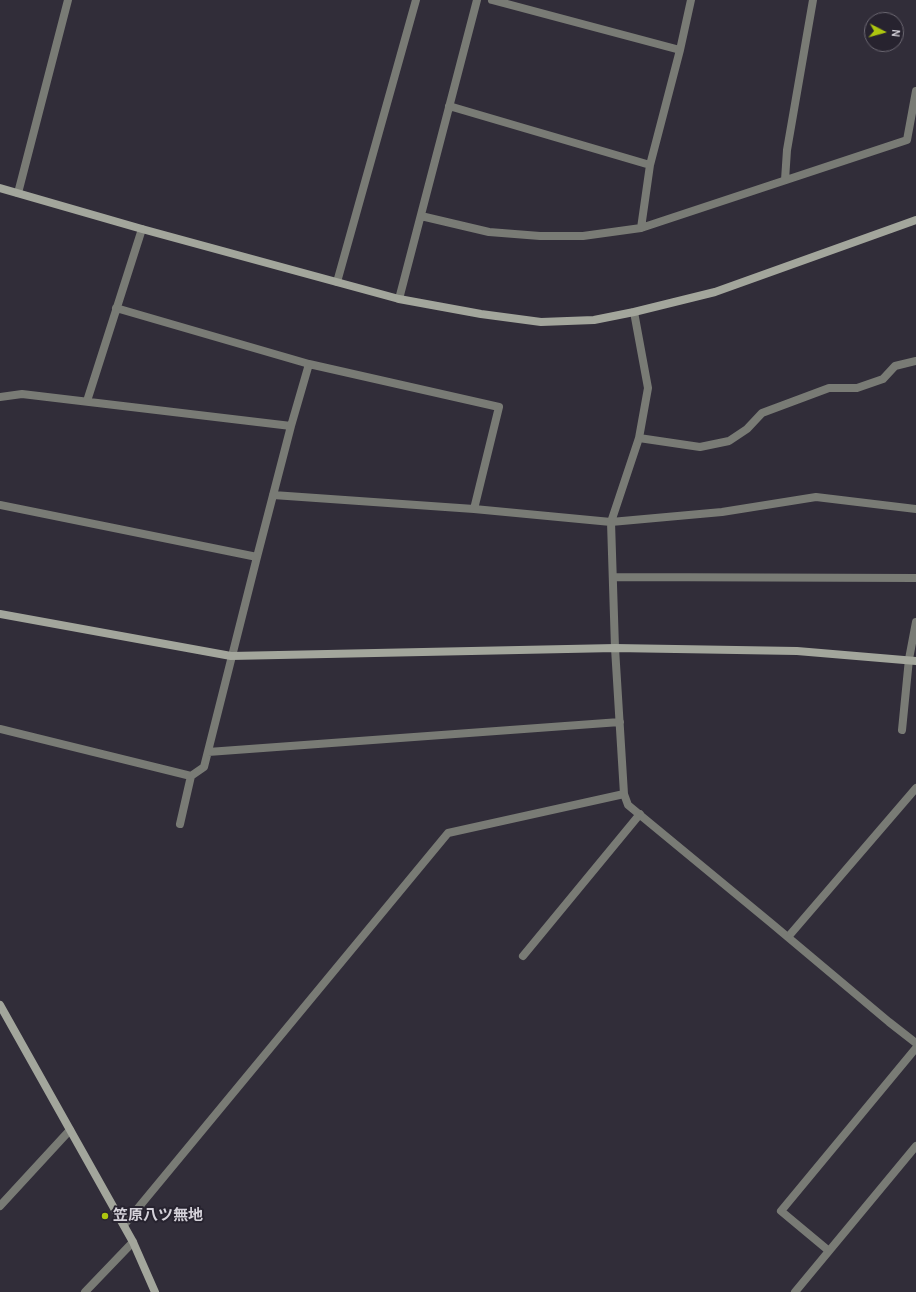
<!DOCTYPE html>
<meta charset="utf-8">
<style>
body{margin:0}
#map{position:relative;width:916px;height:1292px;overflow:hidden;background:#312d39;font-family:Karla,sans-serif}
canvas{display:block}
.north{position:absolute;left:864px;top:12px;width:40px;height:40px;box-sizing:border-box;background:#27232f;border:1px solid #6d6973;border-radius:50%;rotate:96deg;font-size:11px;font-weight:700;line-height:16px;text-align:center;color:#d5d2da}
.north::after{content:'';display:block;margin:auto;width:14px;height:18px;background:#adc60f;clip-path:polygon(50% 0,100% 100%,50% 72%,0 100%)}
</style>
<div id="map">
<canvas width="916" height="1292"></canvas>
<div class="north">N</div>
</div>
<script>
const ctx = document.querySelector('canvas').getContext('2d');
ctx.lineJoin = 'round';
function strokePath(path, color, width, dash) { ctx.strokeStyle = color; ctx.lineWidth = width; ctx.lineCap = dash ? 'butt' : 'round'; ctx.setLineDash(dash || []); ctx.stroke(path); }
function drawText(font, color, halo, rows, align = 'center') {
  ctx.font = font + ' Karla,"Noto Sans JP",sans-serif'; ctx.lineWidth = 4; ctx.setLineDash([]); ctx.textBaseline = 'middle'; ctx.strokeStyle = halo; ctx.fillStyle = color; for (const [text, x, y, turn = 0] of rows) {
    ctx.save(); ctx.translate(x, y); ctx.rotate((+turn || 0) * Math.PI / 180); ctx.textAlign = isNaN(turn) ? turn : align; if (halo) ctx.strokeText(text, 0, 0); ctx.fillText(text, 0, 0); ctx.restore();
  }
}
strokePath(new Path2D(`
 M337,282L416,0`), '#797b75', 8);
strokePath(new Path2D(`
 M492,0L680,50
 M449,106L650,165
 M785,180L787,150L813,0
 M18,193L68,0
 M421,216L489,232L540,236H583L641,228L907,140L916,91
 M641,228L650,165L680,50L691,0
 M399,299L477,0
 M116,308L309,364L499,407L474,509
 M634,312L648,388L639,438L611,522L615,648L624,794L628,805L771,923L889,1022L916,1043
 M0,397L22,394L291,426
 M87,401L142,229
 M639,438L700,447L729,441L747,429L762,413L829,388H857L883,379L895,366L916,361
 M273,495L474,509L611,522L722,512L816,497L916,509
 M0,505L257,557
 M613,577L916,578
 M0,729L191,776L204,767L257,557L291,426L309,364
 M902,730L909,659L916,622
 M208,752L620,722
 M180,824L191,776
 M788,937L916,788
 M523,956L640,814
 M0,1206L70,1130
 M124,1225L448,833L624,794
 M829,1251L781,1211L916,1048
 M85,1292L133,1242
 M795,1292L916,1146`), '#797b75', 8);
strokePath(new Path2D(`
 M0,188L142,229L399,299L481,314L541,322L594,320L634,312L715,292L916,220
 M0,614L231,656L615,648L797,651L916,661
 M0,1005L133,1242L155,1292`), '#a3a69c', 8);
for (const [x, y, r, color] of [
 [105,1216,4,"#adc60f"]
]) { const dot = new Path2D(); dot.arc(x, y, r, 0, 2 * Math.PI); ctx.fillStyle = color; ctx.fill(dot); strokePath(dot, '#27232f', 1.5); }
drawText('bold 15px', '#d5d2da', '#27232f', [
 ["笠原八ツ無地",113,1216]
], 'left');
</script>
